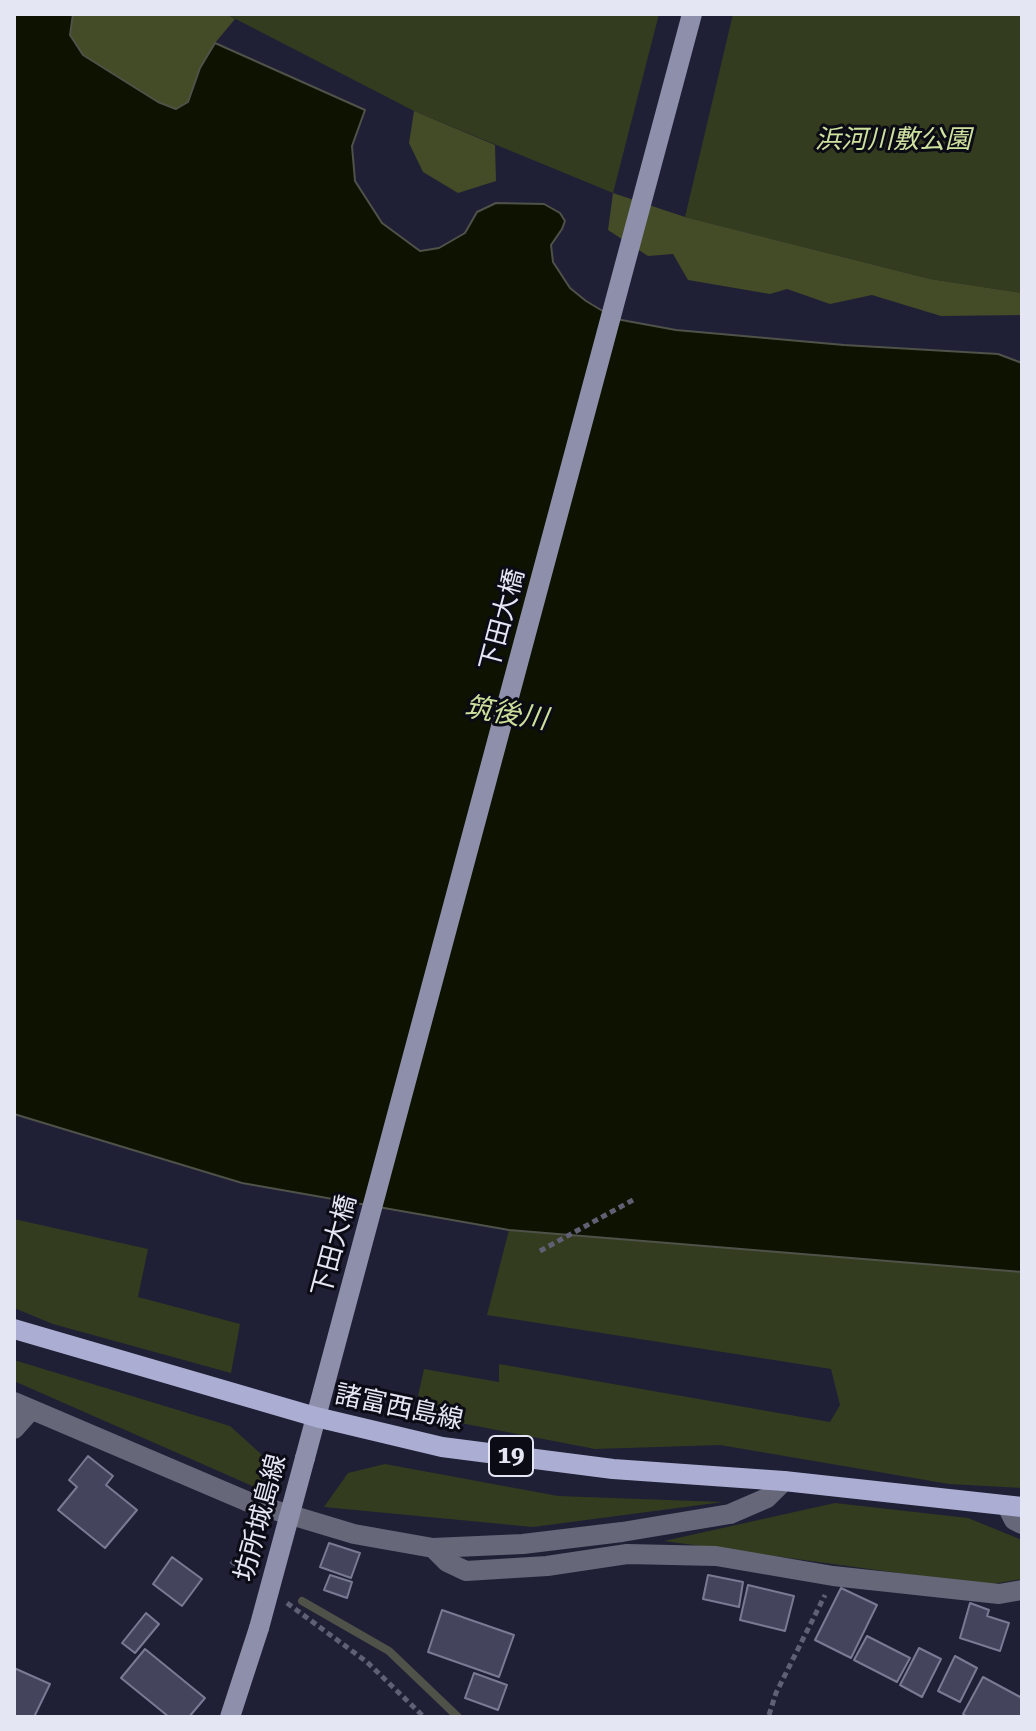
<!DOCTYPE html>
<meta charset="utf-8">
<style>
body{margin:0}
#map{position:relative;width:1036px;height:1731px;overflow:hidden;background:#1f2035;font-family:"Roboto Serif",serif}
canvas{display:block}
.frame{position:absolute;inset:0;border:16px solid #e4e6f4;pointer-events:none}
</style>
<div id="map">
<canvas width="1036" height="1731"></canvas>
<div class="frame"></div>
</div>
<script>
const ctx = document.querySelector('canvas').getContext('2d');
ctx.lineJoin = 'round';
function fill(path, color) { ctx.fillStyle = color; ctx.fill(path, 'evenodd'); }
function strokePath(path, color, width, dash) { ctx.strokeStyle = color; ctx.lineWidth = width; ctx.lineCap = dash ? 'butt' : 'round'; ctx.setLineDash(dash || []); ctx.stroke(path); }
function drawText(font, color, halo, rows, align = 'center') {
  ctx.font = font + ' "Roboto Serif","Noto Sans JP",serif'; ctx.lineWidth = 6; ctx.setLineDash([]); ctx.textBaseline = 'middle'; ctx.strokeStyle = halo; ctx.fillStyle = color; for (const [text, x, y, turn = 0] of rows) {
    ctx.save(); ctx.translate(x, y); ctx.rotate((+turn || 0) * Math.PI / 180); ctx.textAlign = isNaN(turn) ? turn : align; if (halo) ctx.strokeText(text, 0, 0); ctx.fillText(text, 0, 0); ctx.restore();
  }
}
fill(new Path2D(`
 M226,14H659L613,193L414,111Z
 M733,14H1022V293L930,279L685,217Z
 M14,1219L148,1249L138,1297L240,1324L231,1373L53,1324L14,1308Z
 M509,1230L1022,1272V1488L949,1484L720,1445L595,1449L414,1414L424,1369L499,1382V1364L830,1422L840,1405L831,1369L487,1315Z
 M14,1360L230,1426L261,1454L266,1492L14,1381Z
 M385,1464L558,1496L723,1502L533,1527L324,1507L348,1473Z
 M835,1503L968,1518L1022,1540V1579L987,1585L664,1541Z`), '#343c1f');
fill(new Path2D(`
 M73,14H226L235,19L215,43L200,68L188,102L176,109L158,102L83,55L70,35Z
 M414,111L495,145L496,181L458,193L423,172L409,143Z
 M613,193L685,217L930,279L1022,293V315L941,316L872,295L830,304L787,289L770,294L688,280L673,254L648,256L608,230Z`), '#434c26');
const water = new Path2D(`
 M14,14H73L70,35L83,55L158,102L176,109L188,102L200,68L215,43L365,110L352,146L355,181L382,223L420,251L439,248L465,233L477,212L496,203L544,204L560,213L565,221L562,229L551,245L553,262L570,288L586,301L616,319L676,330L844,345L998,354L1022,363V1272L509,1230L242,1183L14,1114Z`);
fill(water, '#0d1300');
strokePath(water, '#4e5249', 2);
strokePath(new Path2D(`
 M302,1601L389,1651L458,1717`), '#4e5249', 8);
const building = new Path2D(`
 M88,1456L113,1476L106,1485L137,1510L105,1548L58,1510L77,1487L69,1480Z
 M329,1543L360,1553L351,1578L320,1567Z
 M172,1557L202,1579L182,1606L153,1584Z
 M330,1575L352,1582L347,1598L324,1590Z
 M708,1575L743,1582L739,1607L703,1599Z
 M748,1585L794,1596L785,1631L740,1620Z
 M841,1588L877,1605L851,1658L815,1640Z
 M970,1603L989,1610L987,1616L1009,1623L1000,1651L960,1638Z
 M442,1610L514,1635L499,1677L428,1652Z
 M146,1613L159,1624L135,1653L122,1643Z
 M867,1636L910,1658L897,1682L854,1660Z
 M919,1648L941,1659L922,1697L900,1685Z
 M145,1649L205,1698L189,1717H169L121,1678Z
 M955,1656L977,1668L960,1702L938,1691Z
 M14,1668L50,1684L34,1717L14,1716Z
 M474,1673L507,1685L498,1710L465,1698Z
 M983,1677L1022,1698V1717H968L963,1714Z`);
fill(building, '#44455c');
strokePath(building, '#797b95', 2);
strokePath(new Path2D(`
 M540,1251L633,1200
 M231,1561L250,1575
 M287,1603L367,1662L424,1717
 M769,1715L776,1693L825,1595`), '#5f6073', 5, [6, 4]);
strokePath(new Path2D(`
 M14,1402L251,1503L354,1534L433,1548L523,1544L622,1532L730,1514L767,1498L784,1481
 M14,1429L31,1410
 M1007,1506L1014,1520L1022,1524
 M433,1548L447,1562L466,1571L547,1566L627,1554L716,1556L833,1576L999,1594L1022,1590`), '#666879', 20);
strokePath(new Path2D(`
 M305,1458L692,14
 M230,1717L259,1628`), '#8d8fab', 20);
strokePath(new Path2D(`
 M14,1329L316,1417L442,1447L613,1469L784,1481L1022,1507`), '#abaed2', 20);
strokePath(new Path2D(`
 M259,1628L305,1458`), '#8d8fab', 20);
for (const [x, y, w] of [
 [511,1456,44]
]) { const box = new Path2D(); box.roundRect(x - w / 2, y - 20, w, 40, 6); ctx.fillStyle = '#0a0b14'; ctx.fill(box); strokePath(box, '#e4e6f4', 2); }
drawText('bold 24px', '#e4e6f4', null, [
 ["19",511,1456]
]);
drawText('italic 26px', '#cfe19e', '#0a0b14', [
 ["浜河川敷公園",893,140]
]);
drawText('26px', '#e4e6f4', '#0a0b14', [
 ["下田大橋",503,620,-75],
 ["下田大橋",335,1246,-75],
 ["諸富西島線",399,1408,12],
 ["坊所城島線",261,1518,-75]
]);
drawText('italic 28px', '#ccdf9b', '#0a0b14', [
 ["筑後川",506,714,9]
]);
</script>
